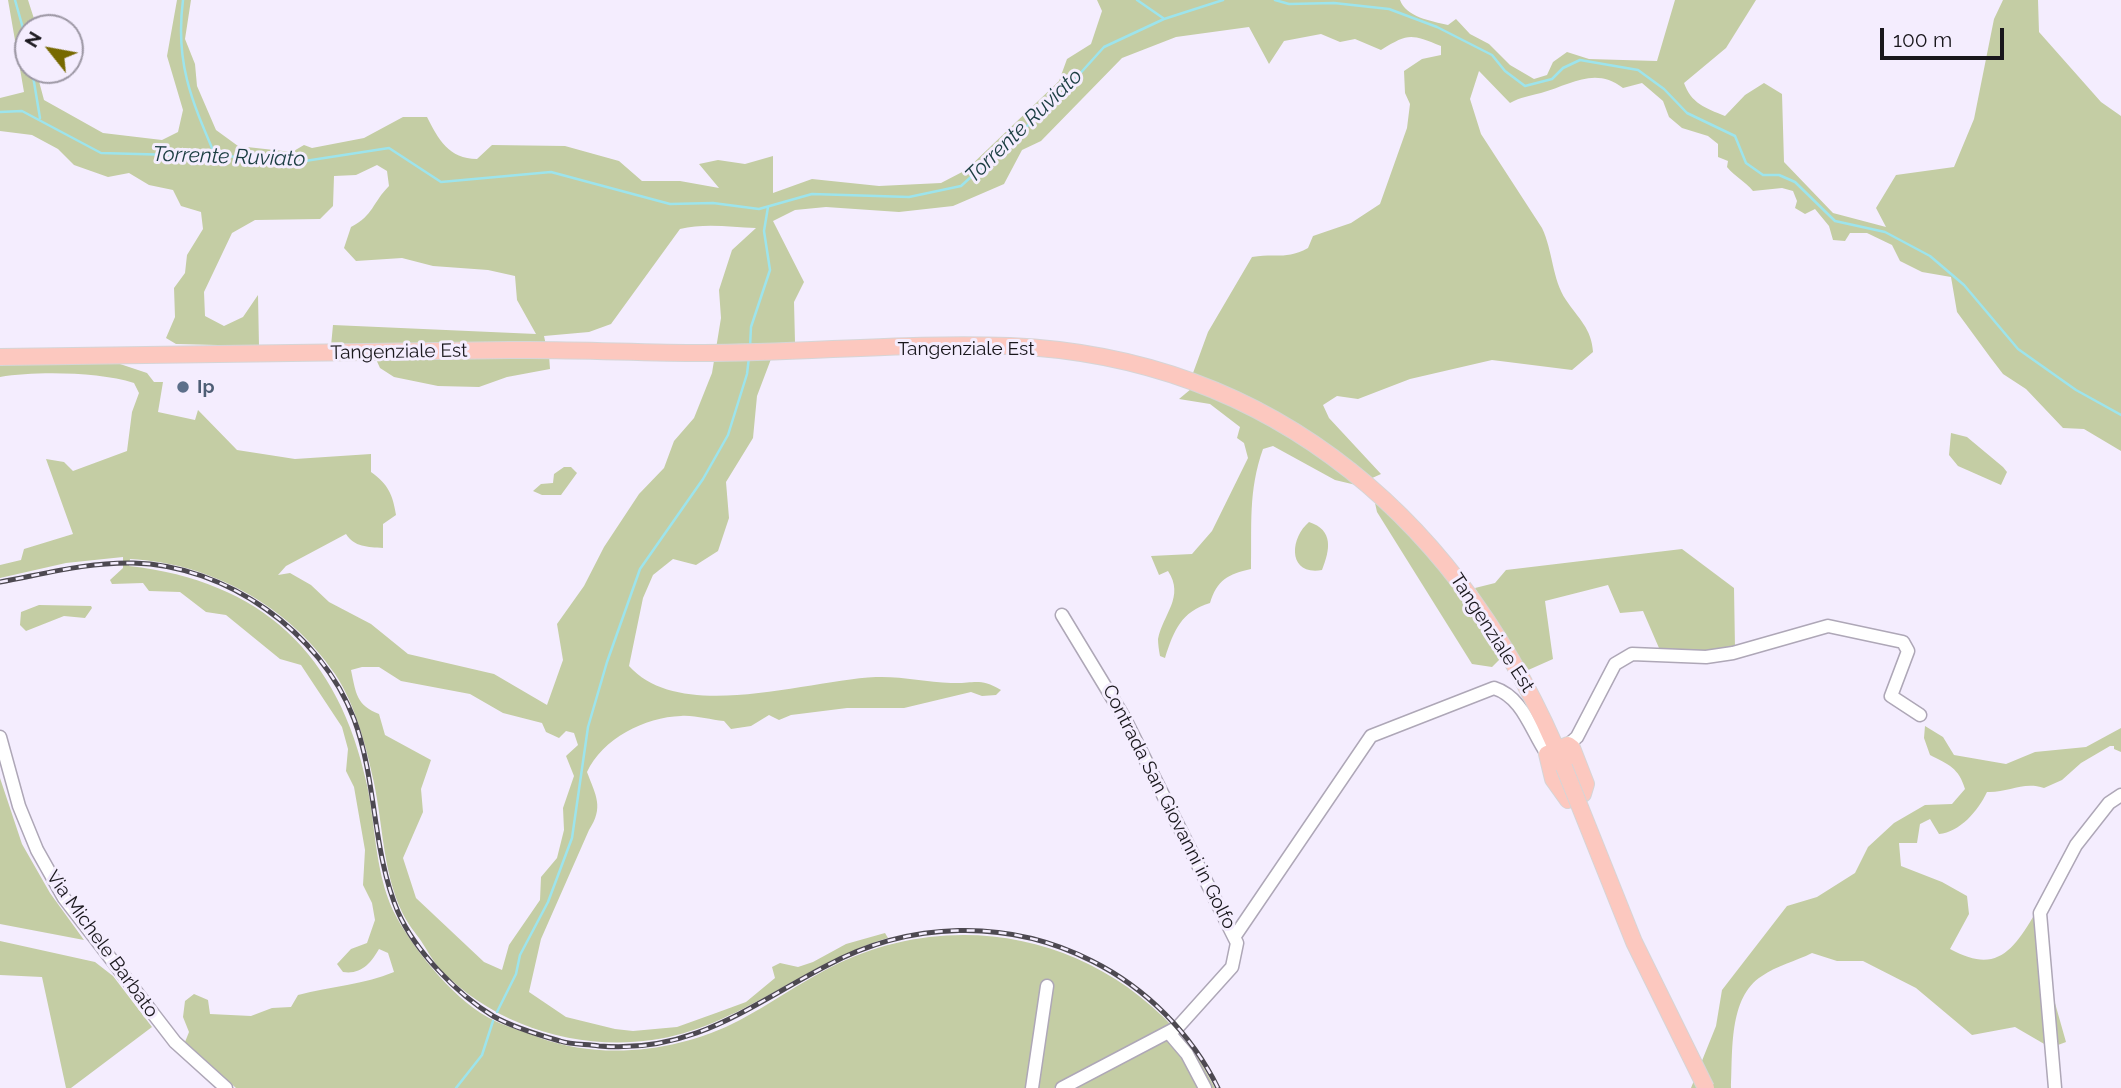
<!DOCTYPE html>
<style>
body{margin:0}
#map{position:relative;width:2121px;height:1088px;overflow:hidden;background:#f4edfe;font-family:Raleway,sans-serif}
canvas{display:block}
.north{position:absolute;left:14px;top:14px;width:70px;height:70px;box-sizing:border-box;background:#f4edfe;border:2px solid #9c97a4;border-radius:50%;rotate:301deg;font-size:19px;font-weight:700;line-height:28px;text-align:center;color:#19171c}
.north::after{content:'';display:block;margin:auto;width:24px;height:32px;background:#776900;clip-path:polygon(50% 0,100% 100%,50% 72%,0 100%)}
.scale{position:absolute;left:1880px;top:28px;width:124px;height:32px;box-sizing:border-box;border:4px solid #19171c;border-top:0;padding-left:9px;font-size:21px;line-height:24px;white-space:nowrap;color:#19171c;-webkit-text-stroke:5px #f4edfe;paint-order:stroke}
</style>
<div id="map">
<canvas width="2121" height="1088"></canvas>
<div class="north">N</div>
<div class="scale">100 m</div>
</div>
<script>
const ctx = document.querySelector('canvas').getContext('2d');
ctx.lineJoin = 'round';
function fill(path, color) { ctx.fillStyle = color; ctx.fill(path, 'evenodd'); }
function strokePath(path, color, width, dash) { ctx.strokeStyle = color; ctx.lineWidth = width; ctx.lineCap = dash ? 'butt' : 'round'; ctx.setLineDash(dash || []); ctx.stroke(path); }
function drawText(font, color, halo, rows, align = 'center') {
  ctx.font = font + ' Raleway,sans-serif'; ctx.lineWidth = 6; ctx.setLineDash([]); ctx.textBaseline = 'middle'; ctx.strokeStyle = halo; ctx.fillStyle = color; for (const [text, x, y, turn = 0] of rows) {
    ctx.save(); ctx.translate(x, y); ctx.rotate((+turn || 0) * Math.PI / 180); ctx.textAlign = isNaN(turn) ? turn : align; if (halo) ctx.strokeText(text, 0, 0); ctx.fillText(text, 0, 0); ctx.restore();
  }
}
fill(new Path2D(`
 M8,0H28L37,28H28V70H36L44,100L103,133L162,140L178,132L183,110L167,56L177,0H191L185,39L195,64L197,86L216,130L238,146L292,152L304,145L312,148L364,138L403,117H427C438,139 449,159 477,159L492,145L565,146L619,161L642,181H680L719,188L699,164L718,160L745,164L773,156V193L812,179L879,186L941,183L966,170L1059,81L1067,59L1091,44L1102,11L1097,0H1400C1406,17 1431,21 1448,25L1456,19L1470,34L1489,44L1510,65L1534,79L1547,75L1553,62L1567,52L1589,59L1657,61L1675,0H1756L1726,48L1684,83C1691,103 1705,108 1725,116L1745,95L1764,83L1782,94L1784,162L1833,213L1886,227L1876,208L1896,175L1954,167L1974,119L1994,19L2003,0H2038L2039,32L2101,102L2121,116V451L2084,429L2063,428L2026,389L2003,374L1990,357L1957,312L1951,277L1922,272L1900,261L1892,245L1867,233H1850L1845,241L1833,240L1829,226L1815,209L1805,214L1795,208L1797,201L1793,191L1782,188L1753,191C1745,181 1735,177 1727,167L1728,161L1718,157V144L1708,136L1682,128L1669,117L1663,101L1642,83L1623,88C1595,66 1570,85 1541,93C1529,96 1521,97 1510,103L1479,71L1470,99L1481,134L1542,228C1553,251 1552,279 1566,300C1578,318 1592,329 1593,352L1572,370L1492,360L1410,379L1358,399L1337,396L1323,405L1329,418L1381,474L1370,479L1193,373L1208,332L1252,257C1276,253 1286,260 1308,248L1313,236L1351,223L1380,204L1407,128L1410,104L1405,93L1404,71L1422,59L1441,55V46C1410,34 1409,33 1381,50L1355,39L1340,42L1321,34L1284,41L1269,64L1249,27L1176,37L1122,58L1041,141L1022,150L1004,184L953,206L899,212L826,207L795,210L773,221L804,282L794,302L795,342L771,359L757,396L753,438L726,482L729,518L718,551L696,565L673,559L653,575L643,598L629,666C681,724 807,680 876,677C901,676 926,682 951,683C974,684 979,677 1001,690L996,695L982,696L971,692L904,708H847L791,715L779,720L769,715L751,726L731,729L724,721C710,720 695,715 681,716C645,717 602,739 587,772C596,796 604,807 589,830L541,939L529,992L566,1017L615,1029L633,1031L677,1027L716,1013L746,1002L775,978L772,967L780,963L798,967L813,962L846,944L885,933L888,938C805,962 739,1028 652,1040C576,1051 493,1025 440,969C432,960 426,948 419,938C413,930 406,921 402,912C383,872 383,825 374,783C366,746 356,706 335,674C289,606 211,563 130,559L129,566C262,581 339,654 367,785C376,827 375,879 397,918C417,954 457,1003 495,1021C510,1028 526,1032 540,1038C604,1061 681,1051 740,1020C770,1004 798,984 829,968C946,908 1084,931 1174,1028L1054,1088H236L185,1042L189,1032L183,1017L185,1001L194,994L208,1000L210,1014L251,1016L272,1008L291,1007L298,995C331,986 364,985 394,972L388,953L379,949C371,963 361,975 343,972L337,964L351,949L367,943L375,920L372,903L363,885L365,850L354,787L346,771L348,749L342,727L301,665L280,659L226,615L206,612L180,592L149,591L143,583L112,584L110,580L123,568V557L66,563L0,578V565L21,560L24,549L73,534L46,459L64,462L73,471L127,451L132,412L139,393L134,383C99,372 37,371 0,377V365L117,363L147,373L154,382H163L158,412L195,420L198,410L237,450L295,459L371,454V472C388,484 393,495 396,515L383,524V548C368,547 354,547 346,534L286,566L278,575L290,573L311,585L329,602L371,624L408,654L494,674L547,705L563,660L557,624L584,586L604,547L639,494L664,468L674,441L694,418L712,373L721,318L719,290L732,250L756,228C731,227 704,223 680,229L611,324L589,332L544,336L546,345L331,346L333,325L536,334L517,300L515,276L488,270L433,266L402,258L356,261L344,248L351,227C374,215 372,203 389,186L387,171L377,165L356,175L334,176L333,206L320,219L255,220L232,233L204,292L205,316L224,326L243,317L258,295L259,346L176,344L166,338L175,317L174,288L185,273L187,255L203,229L201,212L181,206L173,190L149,185L129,173L108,177L74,165L58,149L32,135L0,131V98L24,92ZM362,667H379L401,681L470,694L503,713L542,723L546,732L559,738L566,731L574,733L578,745L566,756L574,776L563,808L564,830L557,858L541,877L540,900L509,945L502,970L484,962L416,898L403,858L423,812L421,789L431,760L385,735L379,714C356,705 356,693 351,670Z
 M549,355L550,369L507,377L479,387L438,386L394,377L380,368L375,357Z
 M1191,389C1251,414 1307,442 1356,485L1335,480L1273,446L1263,449C1248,491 1252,526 1251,569C1228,574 1217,580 1210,603C1181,612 1174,630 1165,658L1160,656C1159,651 1158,644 1158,639C1163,614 1185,597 1168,571L1159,575L1151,556L1192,554L1212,531L1248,458L1244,443L1237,438L1240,427L1210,404L1179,399Z
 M1951,433L1967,437L2003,467L2007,472L2001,485L1958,466L1949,455Z
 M564,467H571L577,473L561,495H542L533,491L541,484L553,483L554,474Z
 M1375,503C1428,545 1467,600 1502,657L1492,667L1472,664L1377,512Z
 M1309,522C1334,530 1330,550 1322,570C1288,576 1289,539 1309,522Z
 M1682,549L1734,588L1735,648L1698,653L1659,648L1643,611L1620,613L1608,585L1545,601L1553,659L1526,671L1475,588L1495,583L1506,570Z
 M39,605L91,606L92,608L85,618L64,616L26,631L20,625L21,612Z
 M1925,726L1943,737L1954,755L2006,764L2035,752L2086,747L2121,728V752L2114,749V746H2110L2081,763L2062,780L2044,788C2023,781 2008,793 1987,792C1978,811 1960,832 1939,834L1930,819L1920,824L1917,843H1899L1901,866L1942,882L1967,896L1969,914L1950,949C1994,973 2011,954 2033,917L2047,920L2051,989L2066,1042L2058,1045V1052L2015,1027L1972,1035L1916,988L1863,961H1837L1812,953C1796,961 1776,966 1762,976C1728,997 1733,1053 1731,1088H1691L1716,1026L1722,990L1787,906L1817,897L1855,873L1868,847L1894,823L1925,805L1952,804L1965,789C1959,768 1948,764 1930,755L1924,738Z
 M0,778L22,844L50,893L84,940L0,924Z
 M0,941L95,962L113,976L152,1027L71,1088H66L42,977L0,975Z
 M1178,1033L1199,1059L1215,1088H1067Z`), '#c4cda4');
strokePath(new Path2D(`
 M15,0L28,46
 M183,0C175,62 191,99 215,155
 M1137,0L1163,18
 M1275,0L1289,4L1334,3L1389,9L1437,27L1492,55L1505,71L1525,86L1552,79L1563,68L1580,60L1638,70L1664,89L1687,113L1735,136L1746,163L1763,175H1779L1795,182L1835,221L1885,232L1930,256L1964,285L2018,349L2076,390L2121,415
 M32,70L40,118
 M0,112L22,111L101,153L247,157L292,163L389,148L441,182L551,172L670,204L713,203L759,209L812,194L909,197L961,186L1057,99L1104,47L1164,19L1223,0
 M750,347L751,327L770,270L764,231L768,207
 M497,1012L516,974L520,955L548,902L572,838L588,727L607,662L640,569L703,479L728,435L747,374L749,357
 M456,1088L482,1055L493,1021`), '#9de4ec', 2.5);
const minor = new Path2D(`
 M0,737L19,806L37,850L64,898L175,1042L226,1088
 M1568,745L1577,737L1615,664L1632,654L1706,657L1733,653L1828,626L1903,642L1908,651L1891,696L1920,715
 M1235,936L1371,736L1494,688C1523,697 1531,731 1547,754
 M1170,1034L1187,1054L1205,1088
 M1032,1088L1047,986
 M1062,1088L1178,1027L1232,967L1237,943L1125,719L1062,615
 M2055,1088L2040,913L2076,845L2109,803L2121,795`);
const major = new Path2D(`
 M0,357C170,354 340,351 510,350C574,349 639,353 703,353C805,353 908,342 1010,346C1278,358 1466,527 1564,767
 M1568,745L1572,748L1586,784L1583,794L1568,800L1553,779L1547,754Z`);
strokePath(minor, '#aea7b7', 15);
strokePath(major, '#d6d5d6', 18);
strokePath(minor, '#fff', 12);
strokePath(major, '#fcc8bf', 16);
const rail = new Path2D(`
 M0,582C44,574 88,562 133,563C226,565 321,632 354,719C377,781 372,851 398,912C415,951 457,994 493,1016C512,1027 539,1035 560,1041C572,1045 586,1044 599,1046C692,1054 749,1006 826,966C909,921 1008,918 1092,961C1146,988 1191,1033 1218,1088`);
strokePath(rail, '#4d4951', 5);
strokePath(rail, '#f4edfe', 2.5, [8]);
const majorBridge = new Path2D(`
 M1564,767L1634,942L1706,1088`);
strokePath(majorBridge, '#d6d5d6', 18, []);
strokePath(majorBridge, '#fcc8bf', 16);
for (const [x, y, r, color] of [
 [183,387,7,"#5c6f8a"]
]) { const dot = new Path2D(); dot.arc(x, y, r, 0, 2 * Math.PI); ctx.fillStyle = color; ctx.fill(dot); strokePath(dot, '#f4edfe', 2.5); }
drawText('19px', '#19171c', '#f4edfe', [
 ["Tangenziale Est",966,349],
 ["Tangenziale Est",399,352,-1],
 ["Tangenziale Est",1492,633,57],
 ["Contrada San Giovanni in Golfo",1169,807,63],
 ["Via Michele Barbato",102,944,54]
]);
drawText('bold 19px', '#4e5e75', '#f4edfe', [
 ["Ip",197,387]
], 'left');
drawText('italic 21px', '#1a3d41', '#f4edfe', [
 ["Torrente Ruviato",1024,126,-44],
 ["Torrente Ruviato",229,157,2]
]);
</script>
